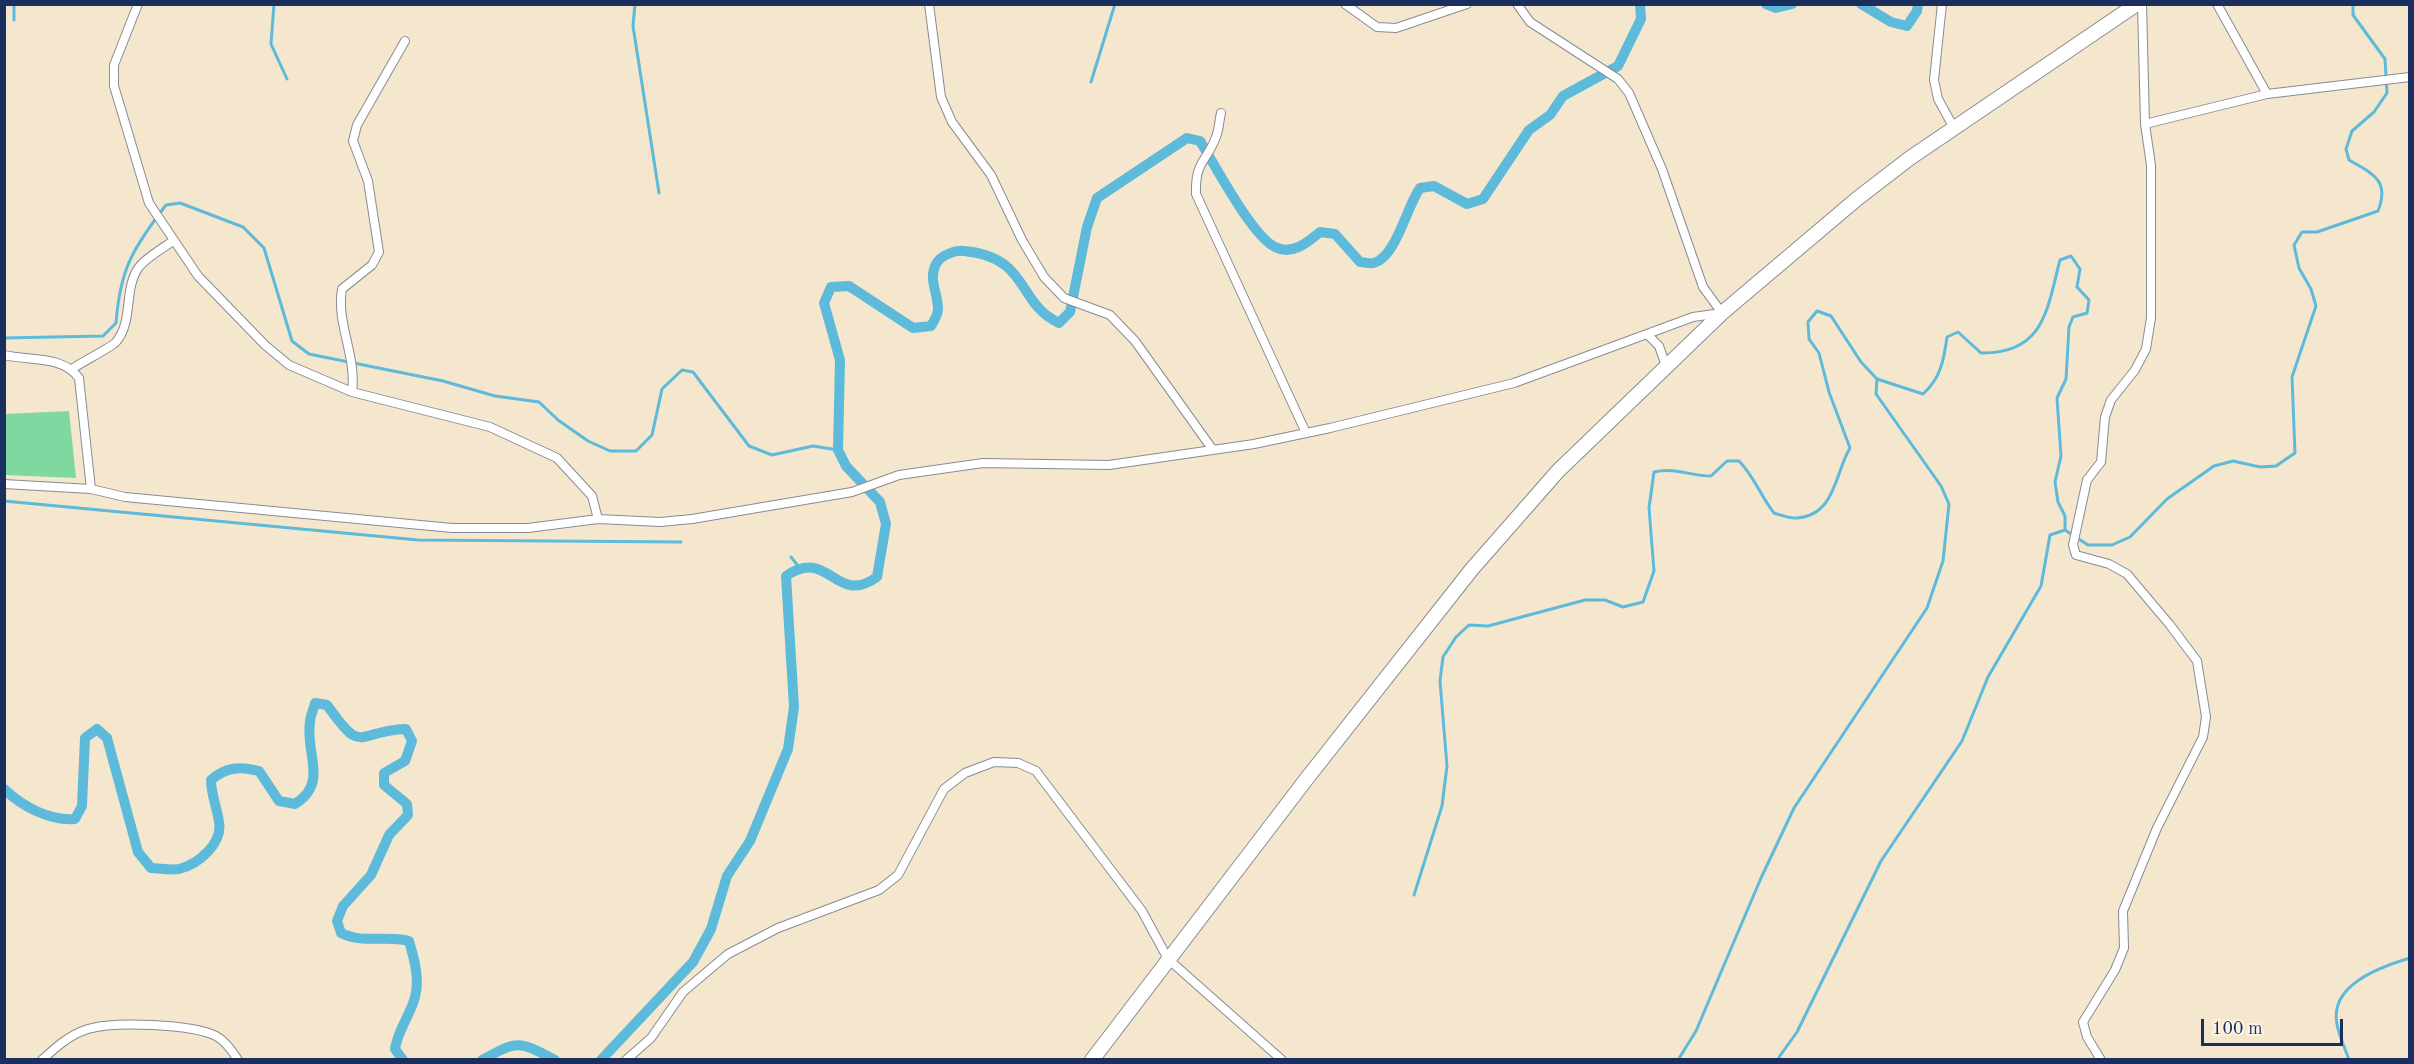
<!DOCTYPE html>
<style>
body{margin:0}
#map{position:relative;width:2414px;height:1064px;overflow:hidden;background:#f5e7cd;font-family:"Old Standard TT",serif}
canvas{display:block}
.frame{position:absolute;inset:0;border:6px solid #1b2f5e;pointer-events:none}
.scale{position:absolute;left:2201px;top:1019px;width:142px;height:27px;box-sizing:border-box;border:3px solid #1b2f5e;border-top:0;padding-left:8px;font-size:18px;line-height:21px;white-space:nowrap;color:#1b2f5e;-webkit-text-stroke:4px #fcf5e5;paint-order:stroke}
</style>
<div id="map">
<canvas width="2414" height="1064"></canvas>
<div class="frame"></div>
<div class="scale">100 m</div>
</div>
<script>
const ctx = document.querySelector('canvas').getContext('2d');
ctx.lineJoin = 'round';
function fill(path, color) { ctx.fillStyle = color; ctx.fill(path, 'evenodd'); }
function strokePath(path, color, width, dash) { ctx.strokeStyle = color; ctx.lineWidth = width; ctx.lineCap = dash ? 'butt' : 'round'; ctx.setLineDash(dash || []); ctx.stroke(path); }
fill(new Path2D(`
 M69,411L76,478L5,475V414Z`), '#7ed89f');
strokePath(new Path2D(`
 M274,4L271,44L287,79
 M635,4L633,26L659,193
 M14,20V4
 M1091,82L1115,4
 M4,338L103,336L116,323C120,269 133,248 166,205L180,203L243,227L264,248L292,341L309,354L443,381L495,396L539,402L558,420L588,441L610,451H636L652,435L662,389L682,370L693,372L749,446L772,455L813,446L838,450
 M4,501L418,540L681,542
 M791,557L799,567
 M1414,895L1442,806L1447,766L1440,681L1443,657L1456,637L1469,625L1488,626L1585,600H1605L1623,607L1643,602L1654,571L1649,508L1654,472C1675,467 1690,476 1711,476L1727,461H1739C1754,476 1761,497 1774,513C1781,515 1790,519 1797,518C1836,515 1835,472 1850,448L1829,392L1819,353L1809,339L1808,322L1817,311L1831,316L1861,362L1877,379L1923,394C1941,378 1944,359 1947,337L1958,332L1981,353C2044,354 2047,310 2060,260L2071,256L2080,269L2077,287L2089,300L2087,313L2073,317L2069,327L2066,379L2057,398L2061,456L2055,482L2058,502L2065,516V530L2088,545H2112L2130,537L2167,499L2214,466L2233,461L2260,467L2276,466L2295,453L2292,377L2316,306L2311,289L2299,268L2294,245L2302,232H2317L2378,211C2390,180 2373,174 2349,160L2346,149L2352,131L2374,112L2387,93L2385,59L2353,15V4
 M1678,1060L1696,1031L1761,878L1794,808L1927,608L1943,561L1949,504L1941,486L1876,394L1877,379
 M1777,1060L1797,1032L1881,861L1962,741L1988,677L2041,586L2050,535L2065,530
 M2349,1060C2345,1048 2339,1036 2337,1024C2329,985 2380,967 2410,958`), '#5dbadb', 3);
strokePath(new Path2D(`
 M1766,4L1776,8L1792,4
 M1861,4L1891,22L1907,26L1917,11L1918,4
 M4,789C23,807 50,821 75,819L82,806L85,738L97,729L107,738L138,852L151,868C159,868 171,871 179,869C199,864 223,843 219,822C217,807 211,795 211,780C226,767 240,766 259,771L279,801L295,804C329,783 305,754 310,722C310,716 314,709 315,703L327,705C364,757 354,731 406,729L412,741L405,761L384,773V785L407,804L408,815L389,835L371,875L343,906L337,921L341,933C363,944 386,935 409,941C414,958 420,979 415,997C410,1016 398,1029 395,1049L403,1060
 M482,1060C518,1040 519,1041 555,1060
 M601,1060L693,962L711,929L727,876L750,841L788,749L794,707L786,576C829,546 835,607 877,577L886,524L880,502L846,466L838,450L840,360L824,303L831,287L849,286L913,328L931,326C934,321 938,315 938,309C938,293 928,279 936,264C941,255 955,250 964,251C1030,257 1016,303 1059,323L1070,312L1087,227L1097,198L1187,138L1200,141C1215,165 1252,236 1275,247C1292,256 1308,242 1320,232L1335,234L1360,262C1364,262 1370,264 1374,263C1396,257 1407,206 1420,188L1434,186L1467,204L1483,199L1529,130L1550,115L1563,96L1618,66L1641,19L1640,4`), '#5dbadb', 10);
const minor = new Path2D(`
 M138,4L114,65V86L149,203L198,276L265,345L289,365L352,392L490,427L557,458L592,496L598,519
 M929,4L941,97L952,122L991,175L1022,240L1044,277L1064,298L1110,315L1135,341L1213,450
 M1345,4L1377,27L1396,28L1467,4
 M1942,4L1934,80L1938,99L1954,128
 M2217,4L2267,94
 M1221,113C1219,121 1219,130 1216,137C1206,163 1195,161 1196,194L1306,433
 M2145,124L2267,94L2410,77
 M1647,334L1659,346L1666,366
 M4,355C30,361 62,355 79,378L91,489
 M72,369C80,363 112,347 116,342C134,321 123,289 139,267C147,257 163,248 173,241
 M352,392C357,356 336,324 342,289L372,265L379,252L368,181L353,141L357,125L405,41
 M4,484L91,489L125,497L452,528H528L598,519L660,522L692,519L852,492L899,475L983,463L1109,465L1254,444L1330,428L1514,383L1693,317L1722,313L1703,287L1662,169L1629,93L1618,79L1530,22L1517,4
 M42,1060C56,1047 69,1035 88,1029C114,1021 192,1024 216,1036C224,1040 233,1052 238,1060
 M626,1060L651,1038L683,992L728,954L778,928L879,890L898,875L944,789L965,773L994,762L1018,763L1036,771L1142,911L1168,959L1282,1060
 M2101,1060L2087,1037L2083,1022L2115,970L2124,948L2123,911L2157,828L2203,737L2206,717L2197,661L2170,625L2127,574L2109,564L2076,555L2073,545L2087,480L2101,462L2105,417L2111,400L2135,370L2146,349L2151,318V165L2145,124L2142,4`);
const trunk = new Path2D(`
 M1092,1060L1308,777L1472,569L1558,471L1722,313L1858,198L1910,158L2137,4`);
strokePath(minor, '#888b96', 10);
strokePath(trunk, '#888b96', 16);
strokePath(minor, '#fff', 8);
strokePath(trunk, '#fff', 14);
</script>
